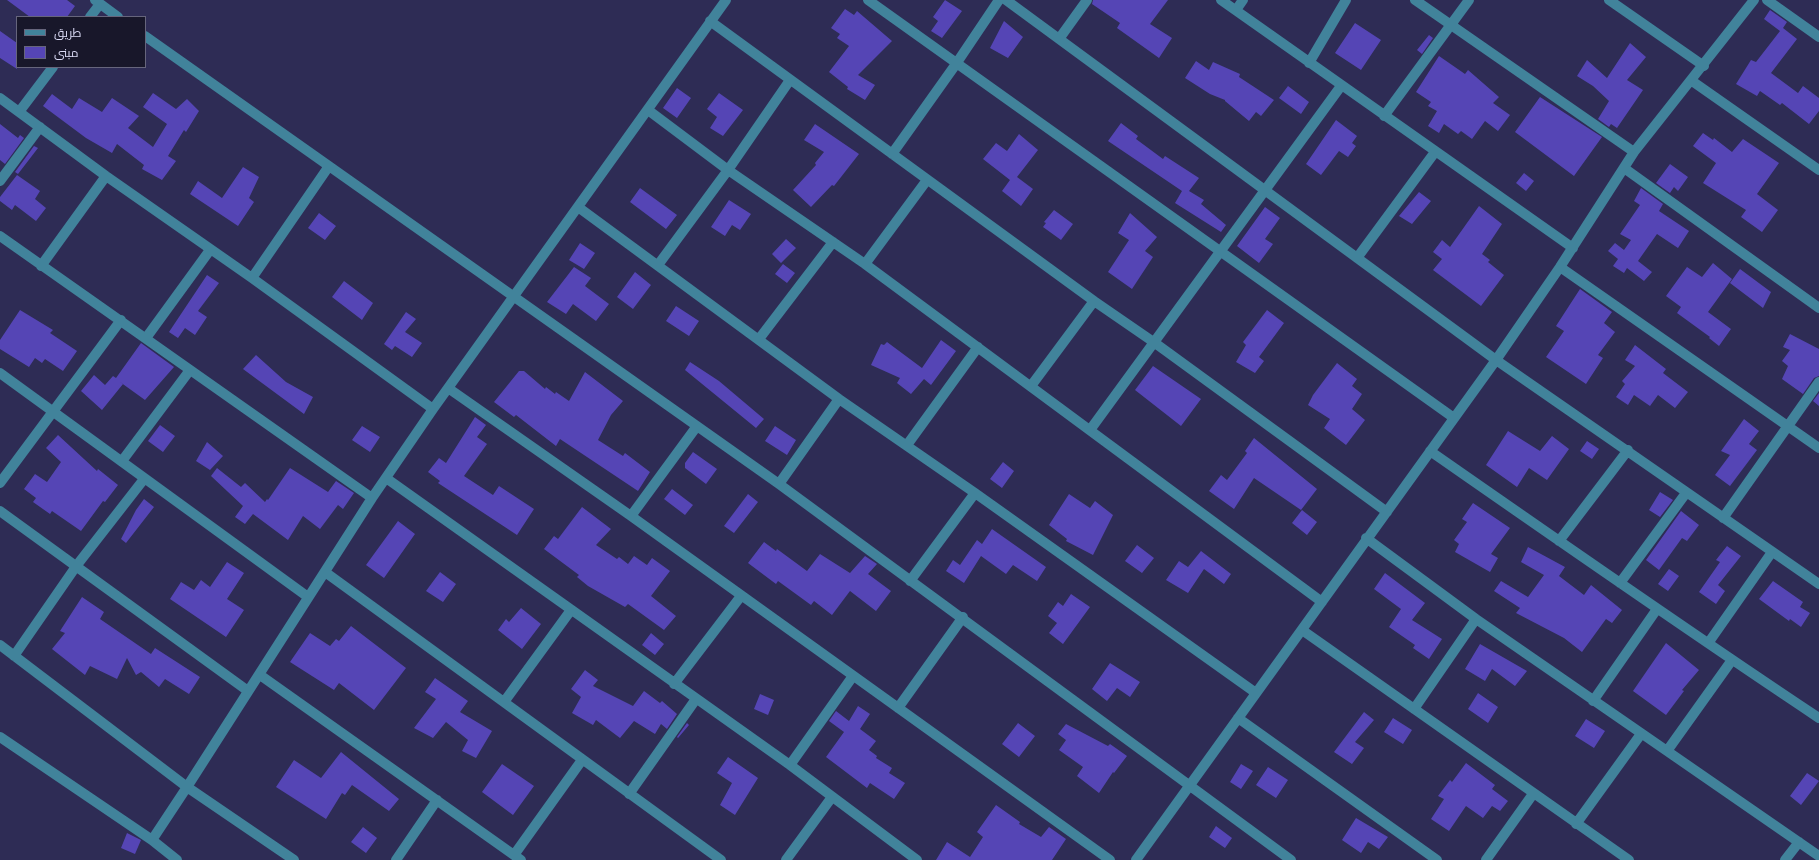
<!DOCTYPE html>
<meta charset="utf-8">
<style>
body{margin:0}
#map{position:relative;width:1819px;height:860px;overflow:hidden;background:#2e2c55;font-family:"Fira Sans",Cairo,sans-serif}
canvas{display:block}
.legend{position:absolute;left:16px;top:16px;width:130px;height:52px;box-sizing:border-box;background:#18172a;border:1px solid #66657c;margin:0;padding:5px 7px;list-style:none;font-size:12px;color:#dbdbf6}
.legend li{display:flex;align-items:center;gap:8px;height:20px}
.legend b{width:20px;border:1px solid #66657c}
</style>
<div id="map">
<canvas width="1819" height="860"></canvas>
<ul class="legend">
<li><b style="height:5px;background:#41839b"></b>طريق</li>
<li><b style="height:11px;background:#5545b5"></b>مبنى</li>
</ul>
</div>
<script>
const ctx = document.querySelector('canvas').getContext('2d');
ctx.lineJoin = 'round';
function fill(path, color) { ctx.fillStyle = color; ctx.fill(path, 'evenodd'); }
function strokePath(path, color, width, dash) { ctx.strokeStyle = color; ctx.lineWidth = width; ctx.lineCap = dash ? 'butt' : 'round'; ctx.setLineDash(dash || []); ctx.stroke(path); }
fill(new Path2D(`
 M7,0H67L75,6L67,17H30Z
 M945,0L962,11L942,38L931,31L938,21L933,17Z
 M1093,0H1168L1150,24L1172,38L1159,58L1117,28L1120,23L1092,4Z
 M845,9L854,15L857,11L892,41L858,75L875,85L865,100L847,89L848,87L829,72L849,46L837,38L840,34L831,28Z
 M1770,10L1787,22L1783,28L1797,39L1771,73L1798,93L1803,86L1819,98V111L1809,124L1782,103L1780,105L1760,91L1757,96L1736,84L1751,60L1756,62L1780,31L1764,19Z
 M1004,21L1023,37L1008,58L990,48Z
 M1355,23L1381,40L1361,70L1335,53Z
 M0,31L17,43V69L0,58Z
 M1429,35L1433,38L1422,54L1417,50Z
 M1630,43L1646,57L1627,80L1643,90L1617,128L1611,124L1609,127L1598,119L1609,101L1593,86L1577,76L1587,60L1607,78Z
 M1439,56L1465,74L1468,70L1499,97L1493,103L1510,115L1498,131L1485,121L1472,139L1461,131L1458,134L1444,124L1439,133L1428,126L1437,111L1428,106L1431,102L1416,92Z
 M1196,61L1209,70L1213,62L1240,74L1239,77L1274,100L1261,116L1256,112L1249,121L1225,101V100L1210,94L1185,78Z
 M1288,86L1309,102L1301,114L1279,98Z
 M677,88L691,98L677,118L663,108Z
 M153,93L176,109L187,99L199,111L186,132L184,130L168,156L176,161L162,180L142,169L144,165L117,144L112,153L86,138L43,106L52,94L72,109L79,98L102,112L112,98L139,116L128,128L153,147L167,124L143,107Z
 M719,93L743,110L723,136L710,128L717,117L707,109Z
 M1540,97L1602,137L1574,176L1515,132Z
 M1336,120L1357,136L1352,143L1356,146L1348,157L1339,151L1321,175L1306,164Z
 M1121,123L1138,136L1136,139L1163,159L1165,156L1199,178L1189,191L1204,200L1201,204L1226,225L1221,232L1175,203L1182,191L1108,141Z
 M0,124L18,138L20,135L24,138L5,164L0,160Z
 M815,124L859,154L834,186L832,185L811,207L793,190L816,165L815,163L824,152L804,140Z
 M1703,133L1713,140L1714,138L1732,152L1743,139L1779,163L1757,194L1778,210L1762,232L1741,217L1746,210L1703,183L1716,163L1693,146Z
 M1019,134L1038,150L1017,177L1033,189L1021,206L1002,191L1010,180L983,159L996,143L1007,151Z
 M34,146L38,148L18,174L15,172Z
 M1670,164L1688,177L1678,191L1674,187L1670,193L1656,183Z
 M243,167L259,177L249,198L254,202L238,226L190,194L198,181L222,198Z
 M1524,173L1534,181L1526,191L1516,183Z
 M17,175L40,191L35,199L46,208L36,221L15,205L12,210L0,201V197Z
 M640,188L677,215L666,229L630,202Z
 M1641,188L1663,204L1659,211L1689,231L1678,248L1657,234L1638,261L1652,272L1644,281L1627,268L1624,273L1613,266L1618,259L1608,251L1615,243L1624,250L1631,240L1620,234L1640,205L1634,201Z
 M1419,192L1431,201L1412,224L1399,216Z
 M729,200L751,214L740,230L732,225L725,236L711,227Z
 M1479,206L1502,224L1482,254L1490,260L1488,262L1504,275L1481,306L1433,270L1442,259L1433,252L1442,240L1450,247Z
 M1265,207L1280,218L1265,239L1273,244L1259,263L1237,246Z
 M1054,210L1073,224L1061,240L1043,227L1046,223L1044,222Z
 M319,213L336,226L325,240L308,228Z
 M1130,213L1157,237L1145,251L1153,257L1132,289L1108,272L1129,240L1118,233Z
 M786,239L796,248L781,263L772,254Z
 M580,243L595,253L584,269L569,260Z
 M1713,263L1732,279L1708,312L1731,329L1719,346L1709,338L1710,337L1677,313L1681,307L1666,296L1687,267L1702,277Z
 M783,264L795,273L787,283L775,274Z
 M574,267L591,278L585,286L609,304L596,321L573,304L566,314L547,302Z
 M1740,269L1771,292L1763,308L1730,283Z
 M635,272L651,285L633,309L617,297Z
 M207,275L219,283L198,311L207,317L195,335L185,328L178,338L169,332Z
 M344,281L373,303L362,320L332,297Z
 M1580,289L1612,312L1604,323L1615,332L1598,355L1603,358L1586,384L1546,357L1564,331L1556,326Z
 M676,306L699,321L689,336L666,321Z
 M20,310L53,330L50,333L77,351L63,371L45,359L42,363L35,358L29,367L0,349V340Z
 M1267,310L1284,323L1259,357L1264,361L1255,373L1236,362L1246,345L1243,342Z
 M406,312L416,319L405,332L422,343L412,357L395,346L392,350L384,344Z
 M1790,334L1819,349V376L1814,378L1803,394L1782,379L1788,366L1782,361L1790,350L1783,347Z
 M941,340L956,351L931,385L924,379L911,394L897,383L900,378L871,365L881,344L884,345L887,342L922,368Z
 M141,343L174,367L145,400L120,382L123,384L102,410L81,391L94,375L105,385L113,376L116,378Z
 M1635,345L1666,369L1663,373L1688,392L1675,408L1658,395L1650,406L1634,395L1628,405L1616,397L1625,384L1622,381L1635,366L1625,360Z
 M256,355L286,382L313,397L304,414L243,369Z
 M690,362L719,381L764,419L756,428L685,370Z
 M1337,363L1357,379L1352,386L1362,394L1352,409L1365,420L1346,445L1324,428L1330,419L1308,405L1313,395Z
 M1153,366L1201,399L1181,426L1135,390Z
 M519,371H524L545,389L546,387L555,394L556,392L569,401L585,372L623,401L611,415L598,440L623,456L625,453L650,472L638,491L560,439L556,446L516,415L514,417L494,402Z
 M1819,393V406L1813,401Z
 M475,417L486,425L477,437L487,444L464,476L493,495L499,486L534,509L517,535L438,483L440,481L428,472L439,458L446,463Z
 M1744,419L1759,431L1749,444L1757,450L1730,486L1715,475L1730,455L1721,451Z
 M160,425L175,436L163,452L148,441Z
 M362,426L380,437L370,452L352,440Z
 M775,426L796,440L787,455L765,441Z
 M1508,431L1540,451L1552,436L1569,449L1547,480L1529,468L1517,487L1486,465Z
 M58,435L97,471L98,469L118,485L105,502L103,501L81,531L52,511L50,514L33,502L36,498L24,489L35,474L47,482L61,462L46,448Z
 M1254,438L1317,489L1301,510L1254,478L1234,509L1209,491L1221,475L1227,480L1247,453L1245,451Z
 M1587,441L1599,449L1592,459L1580,451Z
 M207,442L223,456L210,470L196,461Z
 M693,452L717,469L706,484L685,468V463Z
 M1003,462L1014,471L1002,488L990,479Z
 M217,468L241,487L245,483L265,502L267,499L268,500L290,468L328,492L336,481L354,493L343,509L338,505L320,529L303,516L288,540L253,514L245,524L235,517L243,506L211,476Z
 M672,489L693,505L685,515L664,499Z
 M1660,492L1673,500L1660,517L1649,510Z
 M748,494L758,502L734,533L724,526Z
 M1069,494L1090,508L1095,501L1113,515L1093,555L1066,541L1067,539L1049,525Z
 M144,499L154,507L126,543L121,539L136,510Z
 M1473,503L1510,528L1491,554L1498,558L1490,572L1455,552L1459,544L1454,540L1467,522L1462,519Z
 M582,507L611,529L596,545L617,559L619,557L628,564L634,556L647,565L652,558L670,571L651,596L676,616L664,630L628,604L625,607L588,586L577,577L579,575L544,549L554,536L558,539Z
 M1302,510L1317,522L1307,535L1292,523Z
 M1681,511L1699,525L1687,541L1682,538L1659,570L1646,560Z
 M398,521L415,534L384,578L366,565Z
 M992,529L1046,567L1037,581L1013,565L1006,574L981,556L964,583L946,571L953,560L960,565L977,540L982,544Z
 M764,542L776,551L777,549L807,571L820,554L850,573L865,556L877,564L868,574L891,591L876,611L850,591L832,615L814,601L811,605L778,581L776,584L748,563Z
 M1137,545L1154,558L1142,573L1125,561Z
 M1727,546L1741,556L1718,585L1725,591L1716,604L1699,592L1720,562L1716,560Z
 M1528,547L1565,567L1559,576L1584,595L1591,585L1622,610L1612,623L1606,619L1582,652L1564,638L1516,613L1520,608L1494,591L1501,581L1528,597L1544,575L1521,562Z
 M1201,551L1231,574L1224,584L1204,569L1188,593L1166,580L1179,561L1188,567Z
 M227,562L244,573L227,599L244,610L226,637L170,599L181,582L194,590L201,580L210,587Z
 M1669,569L1679,576L1668,591L1658,584Z
 M440,572L456,584L443,602L426,591Z
 M1385,573L1425,603L1412,620L1442,639L1429,659L1413,648L1415,645L1389,627L1401,609L1374,589Z
 M1773,581L1803,602L1800,607L1810,613L1801,627L1790,619L1789,621L1759,599Z
 M1071,594L1090,607L1063,644L1049,633L1057,623L1048,616L1058,602L1063,606Z
 M82,597L104,612L100,619L151,654L155,648L200,677L189,694L165,679L159,687L141,672L136,675L127,658L117,679L90,666L85,675L52,649L65,633L60,631Z
 M521,608L541,624L522,649L498,630L506,619L509,622Z
 M351,626L406,668L374,710L339,683L334,690L290,662L310,633L330,646L336,639L339,641Z
 M651,633L664,644L655,655L642,645Z
 M1666,643L1699,670L1682,690L1684,691L1666,715L1633,691Z
 M1480,644L1527,671L1515,686L1492,669L1485,681L1465,669Z
 M1110,663L1140,682L1130,697L1117,688L1107,701L1092,689Z
 M585,670L598,680L593,686L633,706L644,691L660,703L662,701L677,714L667,729L661,724L655,734L634,721L620,738L596,720L593,725L572,713L581,697L571,689Z
 M435,678L468,701L460,712L492,731L476,758L462,751L468,740L446,722L433,738L414,728L436,699L425,692Z
 M1478,693L1498,707L1488,723L1468,709Z
 M760,694L774,700L768,715L754,709Z
 M858,706L870,714L860,729L876,741L869,750L877,756L876,758L892,768L889,773L905,783L894,799L870,783L867,788L826,757L844,732L829,721L836,711L849,721Z
 M1364,712L1374,720L1355,742L1364,748L1352,764L1334,752Z
 M1393,718L1412,730L1403,744L1384,732Z
 M1586,719L1605,731L1594,748L1575,736Z
 M687,723L689,725L678,738L677,737Z
 M1018,723L1035,736L1019,757L1002,744Z
 M1066,724L1108,746L1110,744L1127,756L1114,773L1113,772L1099,793L1077,776L1083,767L1059,750L1066,740L1058,734Z
 M341,752L399,799L389,811L352,785L345,795L342,793L326,819L276,787L294,760L321,778Z
 M728,757L758,778L735,815L720,805L732,783L717,773Z
 M1466,763L1495,785L1492,789L1508,801L1500,811L1492,806L1483,818L1466,806L1449,831L1431,819L1444,799L1438,796L1450,780L1452,782Z
 M502,764L534,786L513,815L482,792Z
 M1241,764L1253,771L1241,789L1230,782Z
 M1268,767L1288,780L1276,798L1256,785Z
 M1807,773L1819,781L1801,805L1790,796Z
 M996,805L1020,822L1019,824L1041,837L1049,827L1066,839L1052,860H936L947,842L970,857L983,837L977,832Z
 M1356,818L1388,837L1379,849L1368,842L1361,853L1342,840Z
 M1216,826L1232,838L1225,848L1209,837Z
 M363,827L377,838L366,853L351,842Z
 M127,833L141,840L135,854L121,848Z`), '#5545b5');
strokePath(new Path2D(`
 M95,0L118,17
 M868,0L1454,418
 M1006,0L1496,360L1819,584
 M1221,0L1573,248
 M1415,0L1634,152
 M1609,0L1704,66
 M1767,0L1819,37
 M1236,10L1243,0
 M90,17L100,4
 M710,21L1094,301L1155,343L1387,512
 M145,36L779,484L1291,860
 M1059,39L1087,0
 M1309,63L1346,0
 M1692,81L1819,170
 M0,98L106,176L252,278L433,409
 M648,110L728,170L865,264L1322,602
 M19,112L53,67
 M1384,116L1469,0
 M892,154L956,64L999,0
 M1624,168L1819,308
 M0,181L40,127
 M578,207L839,399L975,493L1256,693
 M0,236L372,498
 M1357,258L1435,152
 M865,264L927,180
 M658,265L728,170L790,80
 M41,266L106,176
 M1560,267L1819,448
 M252,278L329,166
 M146,338L210,250
 M759,339L833,242
 M0,373L308,597
 M1031,386L1094,301
 M448,388L631,516L1110,860
 M1090,430L1341,86
 M907,445L978,347
 M1430,451C1559,541 1688,631 1819,718
 M122,461L190,370
 M386,478L790,765L917,860
 M0,483L121,320
 M779,484L839,399
 M0,511L248,691
 M631,516L697,426
 M1723,518L1819,382
 M1366,538L1476,619L1819,856
 M1559,541L1628,450
 M325,572L721,860
 M910,581L975,493
 M1620,583L1686,493
 M1302,630L1629,860
 M1709,642L1772,552
 M0,645L187,787L372,498L433,409L726,0
 M14,656L77,565L144,479
 M260,675L521,860
 M674,684L741,596
 M1593,701L1657,609
 M504,702L571,610
 M898,708L963,617
 M1414,709L1476,619
 M1238,718L1437,860
 M0,737L152,840L177,860
 M1667,751L1732,660
 M790,765L853,676
 M629,794L696,699
 M1576,824L1641,734
 M152,840L187,787L294,860
 M514,855L582,760
 M396,860L437,800
 M786,860L832,797
 M1136,860L1496,360L1560,267L1634,152L1754,0
 M1486,860L1533,794
 M1785,860L1799,842`), '#41839b', 10);
</script>
